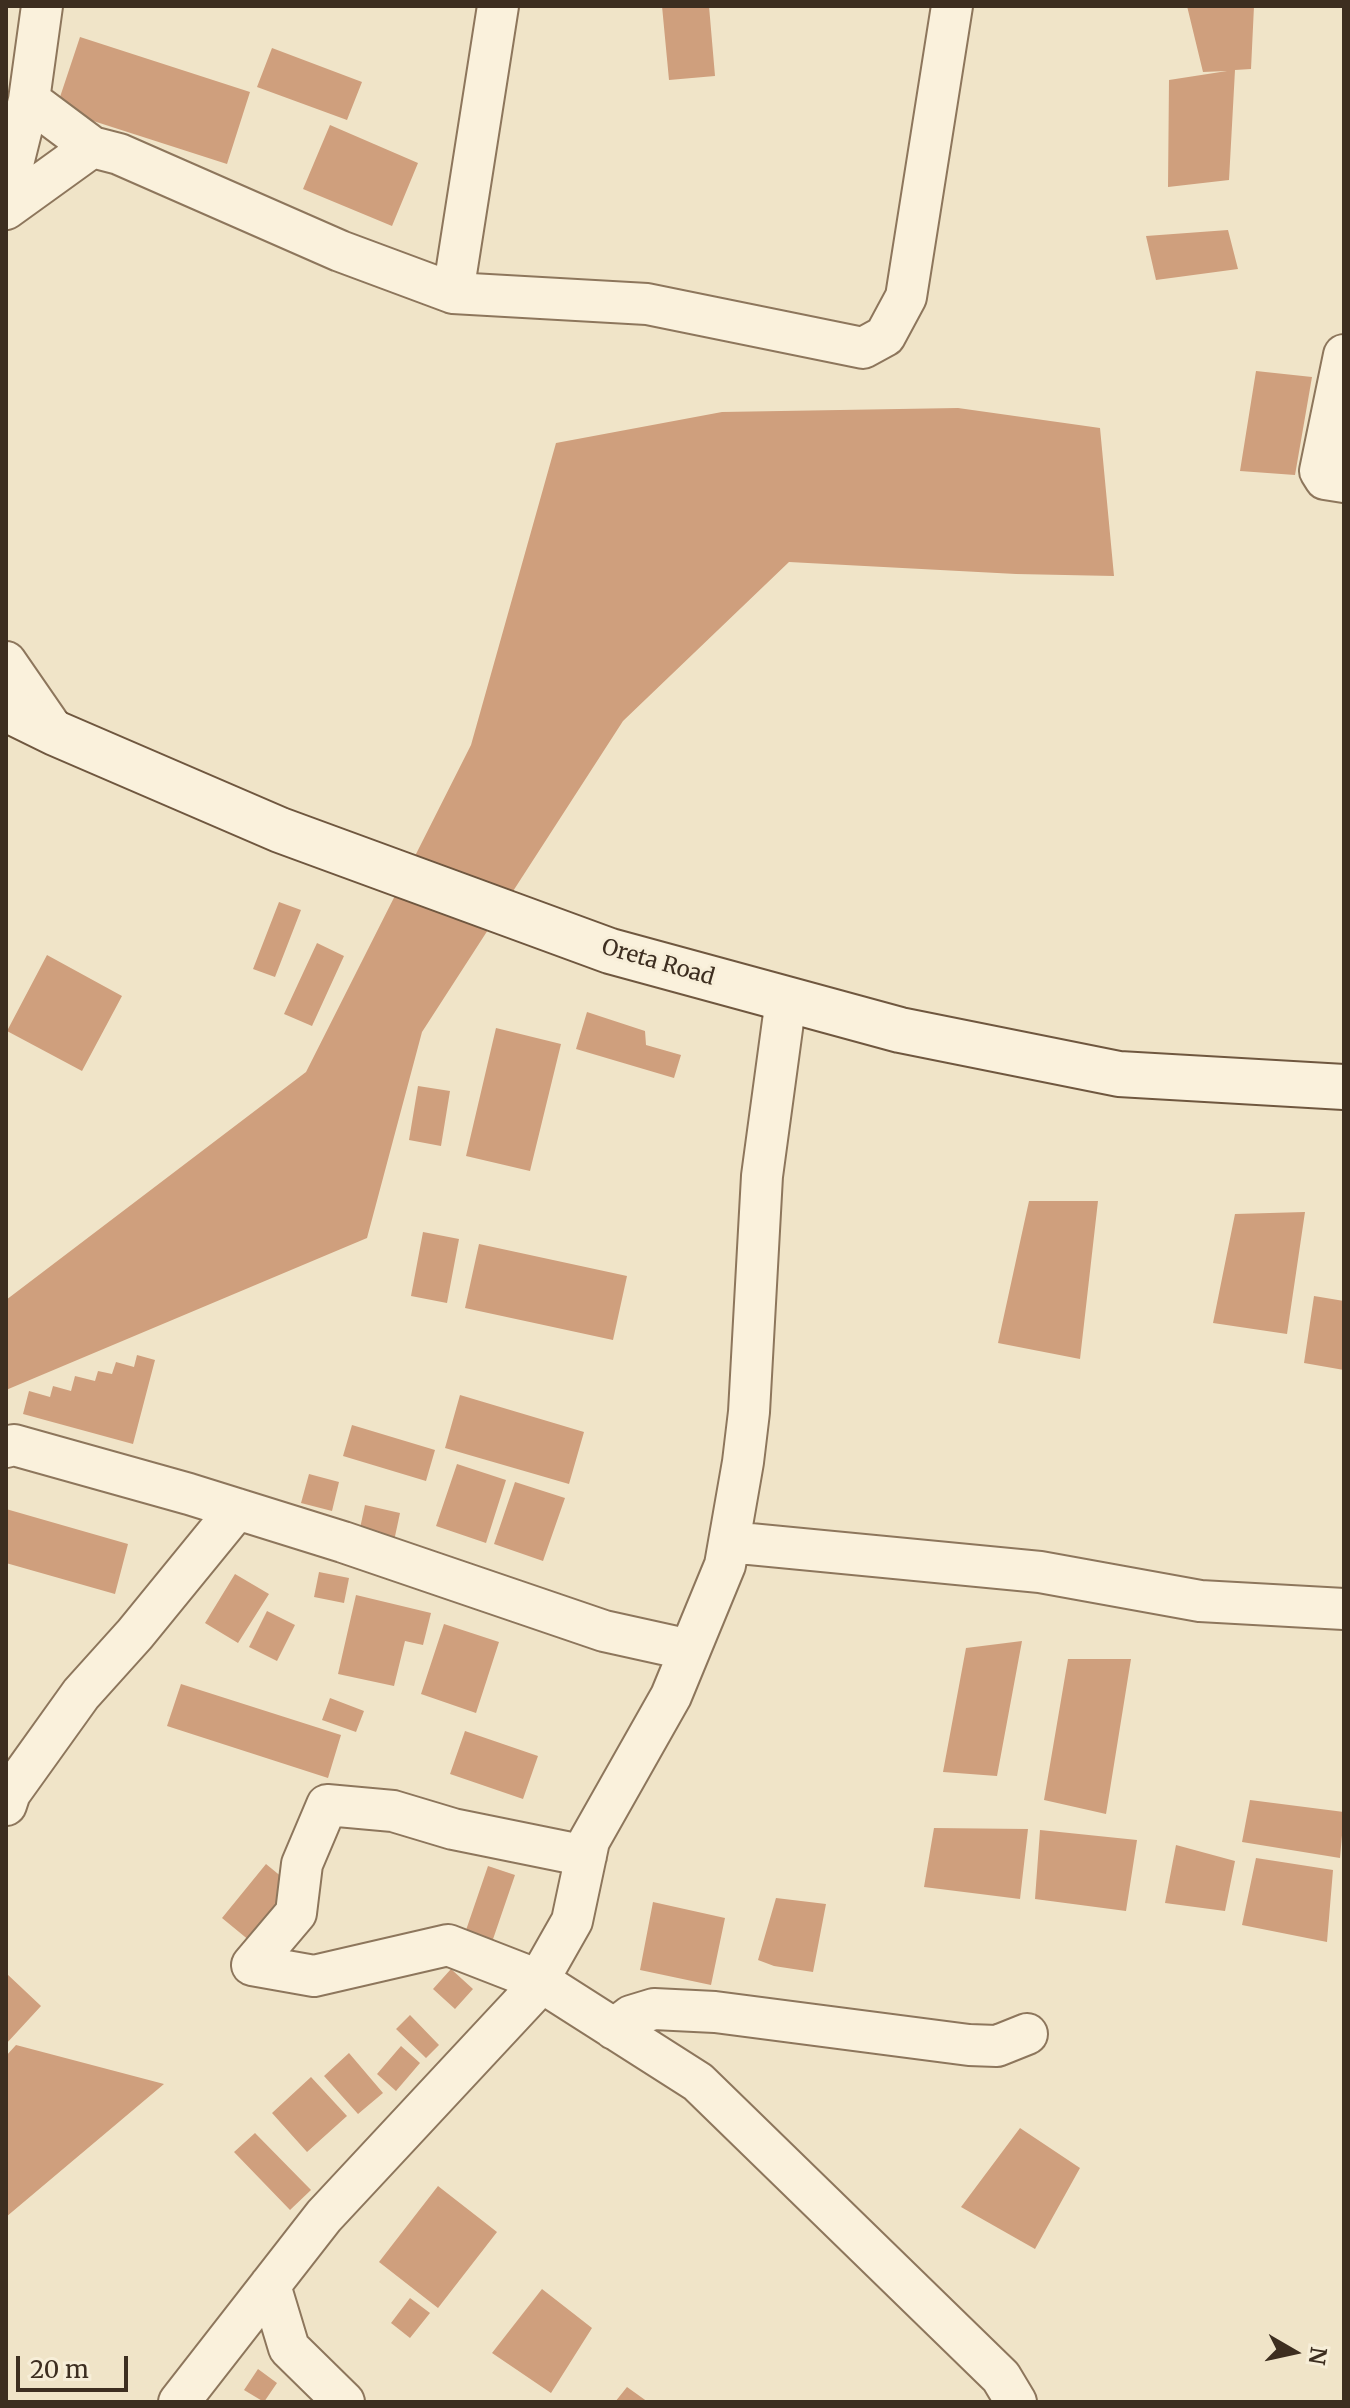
<!DOCTYPE html>
<style>
body{margin:0}
#map{position:relative;width:1350px;height:2408px;overflow:hidden;background:#f0e4c8;font-family:Merriweather,serif}
canvas{display:block}
.frame{position:absolute;inset:0;border:8px solid #3d2e20;pointer-events:none}
.north{position:absolute;left:1254px;top:2312px;width:80px;height:80px;-webkit-text-stroke:6px #f7eed8;paint-order:stroke;rotate:99deg;font-size:22px;font-weight:700;line-height:32px;text-align:center;color:#3d2e20}
.north::after{content:'';display:block;margin:auto;width:28px;height:36px;background:#3d2e20;clip-path:polygon(50% 0,100% 100%,50% 72%,0 100%)}
.scale{position:absolute;left:16px;top:2356px;width:112px;height:36px;box-sizing:border-box;border:4px solid #3d2e20;border-top:0;padding-left:10px;font-size:24px;line-height:28px;white-space:nowrap;color:#3d2e20;-webkit-text-stroke:6px #f7eed8;paint-order:stroke}
</style>
<div id="map">
<canvas width="1350" height="2408"></canvas>
<div class="frame"></div>
<div class="north">N</div>
<div class="scale">20 m</div>
</div>
<script>
const ctx = document.querySelector('canvas').getContext('2d');
ctx.lineJoin = 'round';
function fill(path, color) { ctx.fillStyle = color; ctx.fill(path, 'evenodd'); }
function strokePath(path, color, width, dash) { ctx.strokeStyle = color; ctx.lineWidth = width; ctx.lineCap = dash ? 'butt' : 'round'; ctx.setLineDash(dash || []); ctx.stroke(path); }
function drawText(font, color, halo, rows, align = 'center') {
  ctx.font = font + ' Merriweather,serif'; ctx.lineWidth = 6; ctx.setLineDash([]); ctx.textBaseline = 'middle'; ctx.strokeStyle = halo; ctx.fillStyle = color; for (const [text, x, y, turn = 0] of rows) {
    ctx.save(); ctx.translate(x, y); ctx.rotate((+turn || 0) * Math.PI / 180); ctx.textAlign = isNaN(turn) ? turn : align; if (halo) ctx.strokeText(text, 0, 0); ctx.fillText(text, 0, 0); ctx.restore();
  }
}
fill(new Path2D(`
 M662,6H709L715,76L669,80Z
 M1187,6H1254L1251,69L1235,70L1229,180L1168,187L1169,80L1227,71L1203,72Z
 M80,37L250,92L227,164L56,109Z
 M272,48L362,82L347,120L257,87Z
 M330,125L418,163L392,226L303,189Z
 M1228,230L1238,269L1156,280L1146,236Z
 M1256,371L1312,377L1295,475L1240,471Z
 M958,408L1100,428L1114,576L1016,574L789,562L623,721L422,1032L367,1238L6,1390V1300L306,1072L471,745L556,443L722,412Z
 M279,902L301,910L275,977L253,969Z
 M317,943L344,956L312,1026L284,1014Z
 M47,955L122,996L82,1071L7,1031Z
 M587,1012L645,1031L646,1045L681,1055L674,1078L576,1049Z
 M496,1028L561,1044L530,1171L466,1156Z
 M418,1086L450,1091L441,1146L409,1140Z
 M1029,1201H1098L1080,1359L998,1343Z
 M1305,1212L1287,1334L1213,1323L1235,1214Z
 M423,1232L459,1239L447,1303L411,1296Z
 M479,1244L627,1276L613,1340L465,1308Z
 M1314,1296L1344,1301V1370L1304,1363Z
 M137,1355L155,1360L133,1444L23,1414L29,1391L50,1397L53,1386L71,1391L75,1376L95,1381L98,1371L112,1374L116,1362L134,1367Z
 M460,1395L584,1432L569,1484L445,1448Z
 M352,1425L435,1450L426,1481L343,1456Z
 M457,1464L506,1480L486,1543L436,1526Z
 M309,1474L339,1482L332,1511L301,1503Z
 M515,1482L565,1498L543,1561L494,1544Z
 M365,1505L400,1513L394,1541L359,1533Z
 M6,1509L128,1544L115,1594L6,1563Z
 M319,1572L349,1578L344,1603L314,1597Z
 M235,1574L269,1594L238,1643L205,1623Z
 M356,1595L431,1613L423,1645L405,1641L394,1686L338,1674Z
 M267,1611L295,1625L277,1661L249,1647Z
 M444,1624L499,1642L476,1713L421,1694Z
 M1022,1641L997,1776L943,1772L966,1648Z
 M1068,1659H1131L1106,1814L1044,1800Z
 M181,1684L341,1735L328,1778L167,1726Z
 M330,1698L364,1711L356,1732L322,1720Z
 M465,1731L538,1756L523,1799L450,1774Z
 M1250,1800L1344,1812L1340,1858L1242,1842Z
 M934,1828L1028,1829L1020,1899L924,1887Z
 M1040,1830L1137,1840L1126,1911L1035,1899Z
 M1176,1845L1235,1861L1225,1911L1165,1903Z
 M1256,1858L1333,1870L1327,1942L1242,1925Z
 M266,1864L294,1887L250,1941L222,1918Z
 M488,1866L515,1875L491,1945L464,1936Z
 M776,1898L826,1904L813,1972L774,1966L758,1960Z
 M653,1902L725,1918L711,1985L640,1970Z
 M451,1969L473,1989L455,2009L433,1989Z
 M6,1973L41,2006L6,2044Z
 M410,2015L439,2045L426,2058L396,2029Z
 M16,2045L164,2084L6,2217V2056Z
 M401,2046L420,2063L396,2091L377,2074Z
 M349,2053L383,2093L358,2114L324,2076Z
 M311,2077L347,2116L307,2152L272,2113Z
 M1020,2128L1080,2168L1035,2249L961,2207Z
 M255,2133L311,2190L290,2210L234,2152Z
 M438,2186L497,2232L438,2308L379,2262Z
 M542,2289L592,2328L551,2393L492,2353Z
 M410,2298L430,2313L410,2338L391,2323Z
 M258,2369L277,2383L264,2402L244,2390Z
 M627,2387L648,2402H615Z`), '#cf9f7d');
const street = new Path2D(`
 M29,100L92,147L119,154L340,251L453,293L647,304L863,348L885,336L906,297L952,6
 M6,192L29,100L42,6
 M6,209L92,147
 M453,293L498,6
 M1344,355L1320,471L1325,479L1344,482
 M6,662L55,733
 M6,1447L14,1445L189,1494L343,1542L604,1631L690,1650
 M729,1542L1040,1572L1200,1601L1344,1609
 M6,1805L10,1793L81,1694L135,1634L237,1509
 M586,1856L453,1829L393,1811L327,1805L302,1864L296,1913L252,1965L314,1976L448,1945L538,1980L698,2082L1001,2377L1016,2402
 M614,2029L631,2016L654,2009L715,2012L969,2045L997,2046L1027,2034
 M270,2285L289,2348L344,2402
 M179,2402L324,2216L530,1995L572,1921L589,1841L671,1696L725,1565L743,1462L749,1412L762,1176L786,999`);
const secondary = new Path2D(`
 M6,709L55,733L280,830L610,951L900,1030L1119,1074L1344,1087`);
strokePath(street, '#8d765c', 44);
strokePath(secondary, '#6f573f', 48);
strokePath(street, '#faf1dc', 40);
strokePath(secondary, '#faf1dc', 44);
drawText('22px', '#3d2e20', '#f7eed8', [
 ["Oreta Road",658,963,16]
]);
</script>
